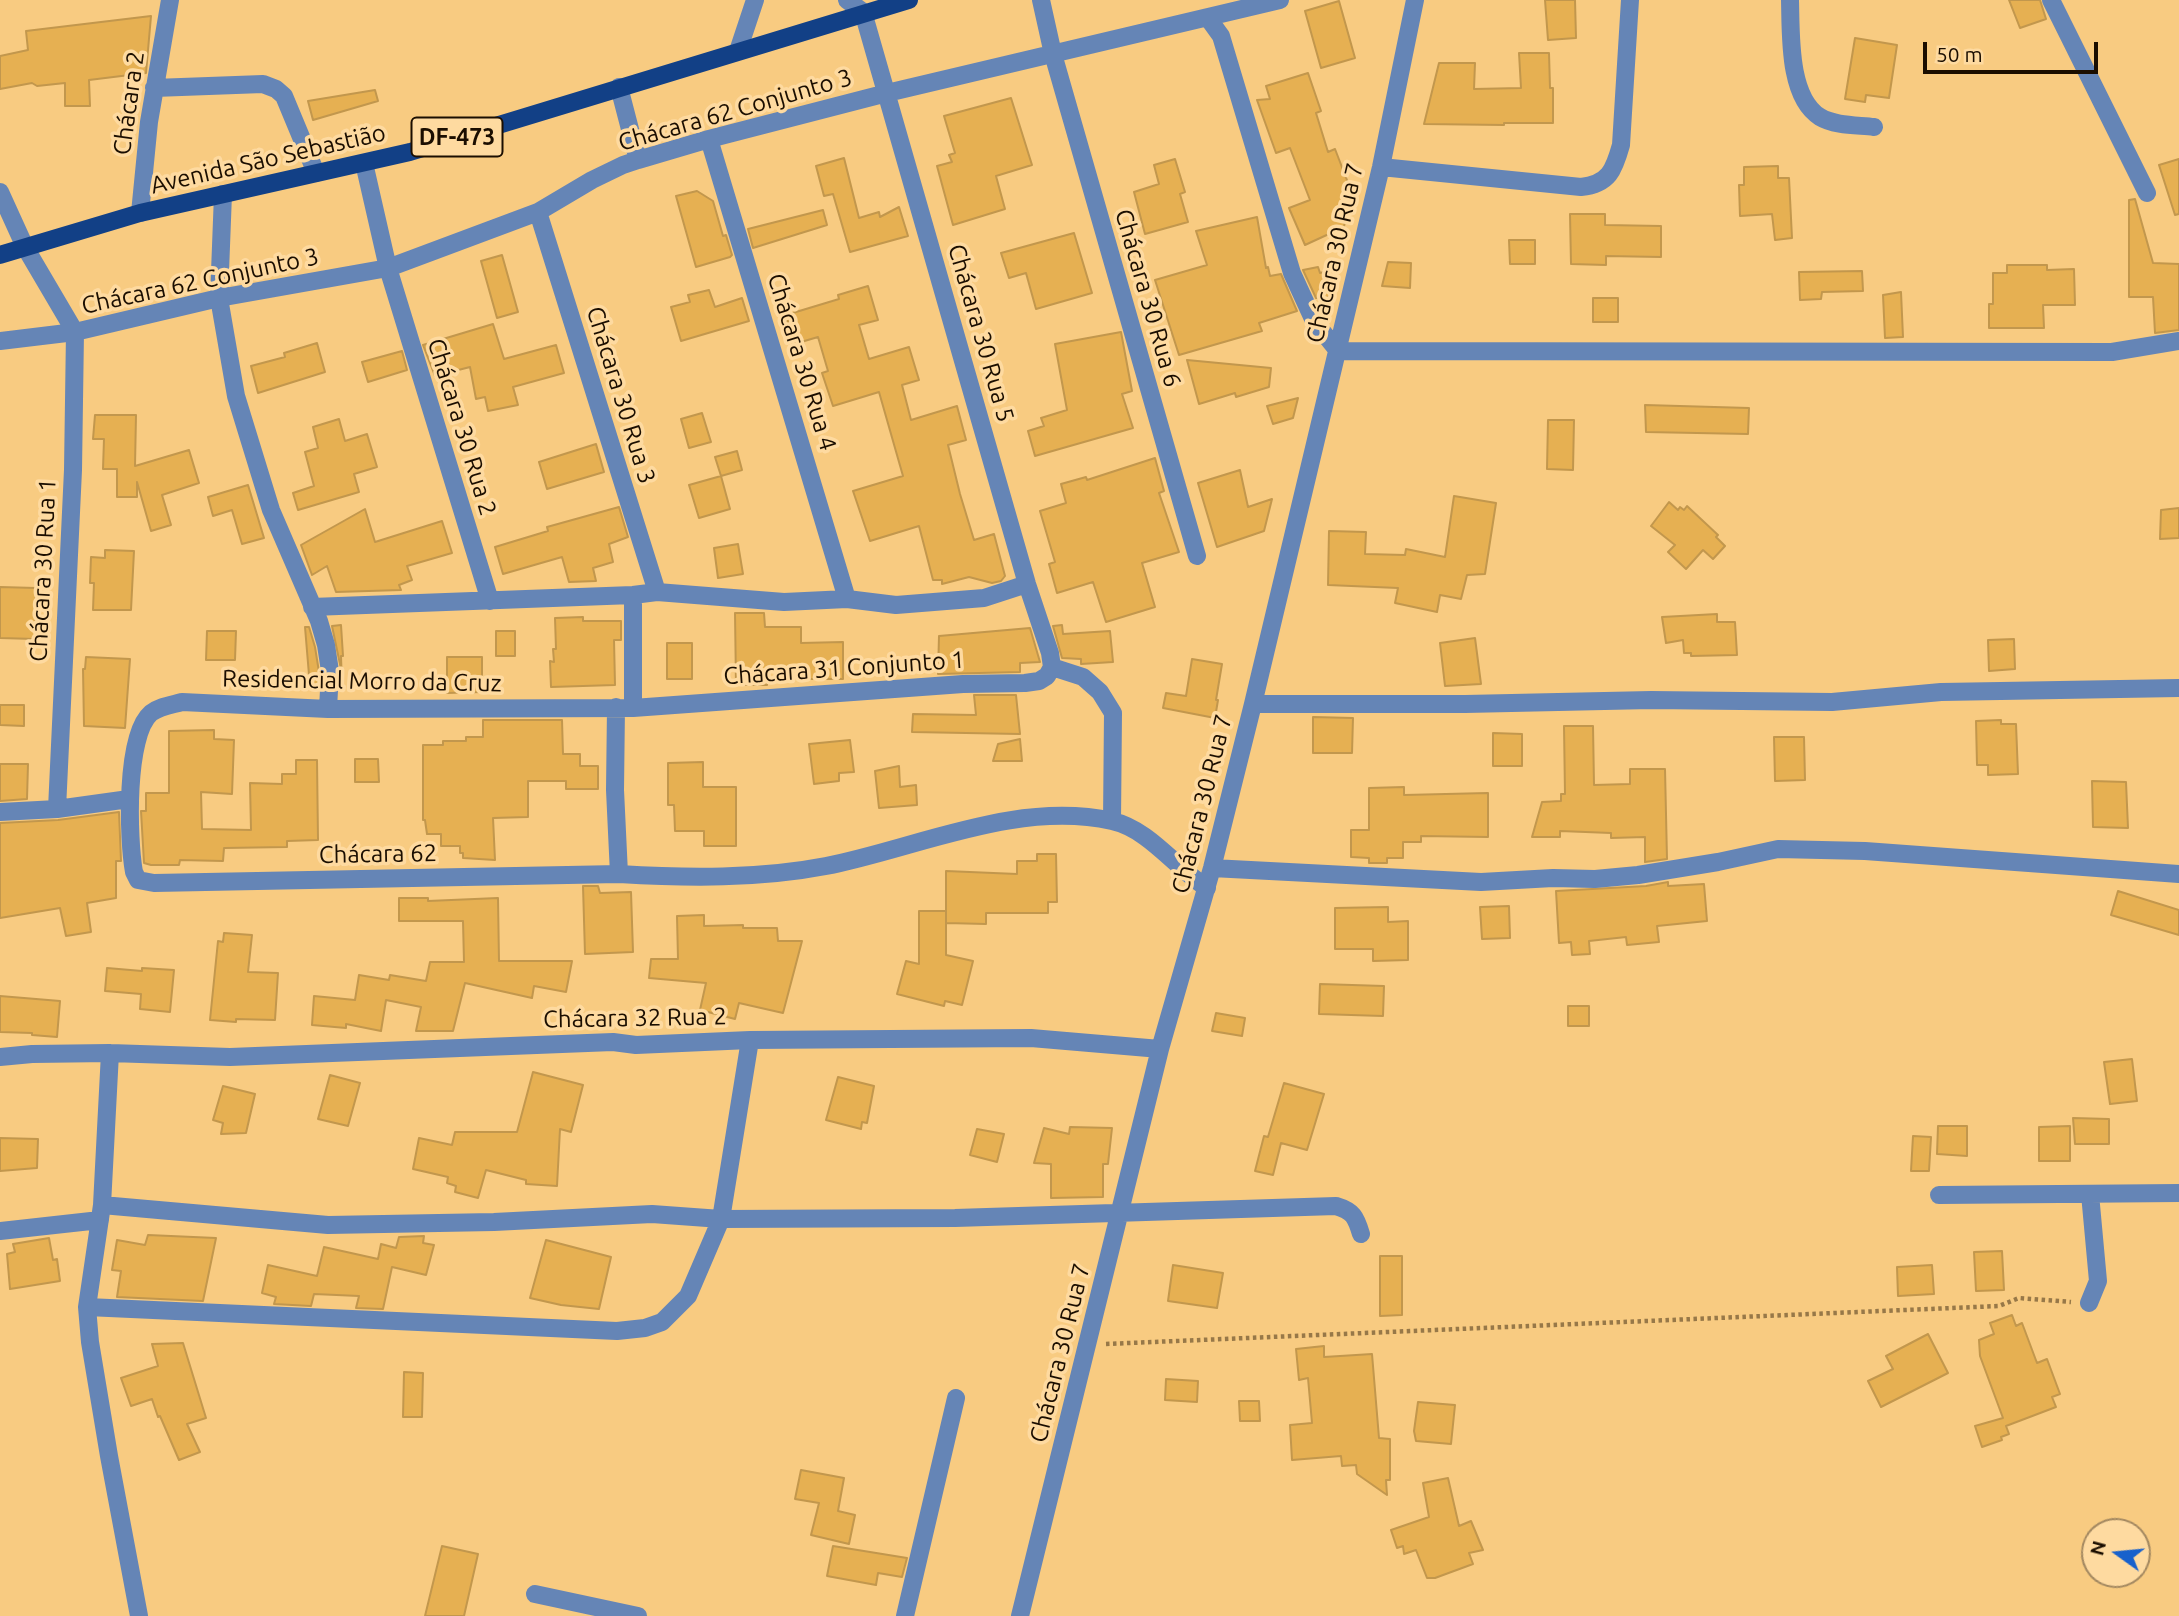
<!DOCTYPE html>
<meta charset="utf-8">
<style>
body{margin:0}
#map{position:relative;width:2179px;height:1616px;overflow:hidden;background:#f8cb81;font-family:Ubuntu,sans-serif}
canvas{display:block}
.north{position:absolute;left:2081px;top:1518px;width:70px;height:70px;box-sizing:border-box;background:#fedaa0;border:2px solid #a38860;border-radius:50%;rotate:285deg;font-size:19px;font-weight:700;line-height:28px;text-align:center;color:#1b0e00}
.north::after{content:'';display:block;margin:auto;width:24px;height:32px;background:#1861cc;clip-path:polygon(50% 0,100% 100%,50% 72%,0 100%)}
.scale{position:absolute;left:1923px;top:42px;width:175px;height:32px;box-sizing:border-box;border:4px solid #1b0e00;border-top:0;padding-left:9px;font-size:21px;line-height:24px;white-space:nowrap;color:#1b0e00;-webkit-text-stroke:5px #fedaa0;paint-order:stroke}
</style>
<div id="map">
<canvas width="2179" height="1616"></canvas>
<div class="north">N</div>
<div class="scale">50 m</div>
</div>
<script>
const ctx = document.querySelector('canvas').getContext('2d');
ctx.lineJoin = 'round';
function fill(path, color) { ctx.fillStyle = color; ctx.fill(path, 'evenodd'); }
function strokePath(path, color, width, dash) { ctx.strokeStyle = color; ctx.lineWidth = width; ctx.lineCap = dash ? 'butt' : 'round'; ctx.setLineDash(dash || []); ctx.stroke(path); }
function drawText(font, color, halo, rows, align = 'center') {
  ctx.font = font + ' Ubuntu,sans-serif'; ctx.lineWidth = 7; ctx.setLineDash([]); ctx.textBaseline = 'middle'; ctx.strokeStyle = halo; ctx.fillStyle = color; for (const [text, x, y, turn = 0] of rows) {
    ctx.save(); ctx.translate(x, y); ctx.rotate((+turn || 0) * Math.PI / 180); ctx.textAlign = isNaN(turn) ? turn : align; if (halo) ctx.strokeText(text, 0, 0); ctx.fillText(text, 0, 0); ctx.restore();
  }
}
const building = new Path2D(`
 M1545,0H1575L1576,38L1548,40Z
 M2009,0H2040L2046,19L2020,28Z
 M1339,1L1355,58L1321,68L1305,11Z
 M151,16L146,73L89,80L90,106H65V83L37,86L32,83L0,89V56L28,50L26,31Z
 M1855,38L1897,45L1889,98L1866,95L1865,102L1845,99Z
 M1519,53H1549L1550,88H1553V123H1504V125L1424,124L1439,63H1475L1474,89L1521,88Z
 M1308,73L1321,111L1316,113L1328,152L1335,149L1350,188L1344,227L1305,245L1289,208L1310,200L1290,148L1276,153L1257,100L1270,99L1266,86Z
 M375,90L378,101L313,120L308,101Z
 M1011,98L1032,165L996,176L1005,209L953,225L937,166L952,162L949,155L955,153L944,116Z
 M844,158L859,218L879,212L880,217L899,207L908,236L850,252L833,194L824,196L816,166Z
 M1175,159L1185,192L1180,194L1188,222L1145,234L1134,192L1159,184L1154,165Z
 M2179,159V214L2175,215L2159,165Z
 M1778,166V178H1789L1792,238L1775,240L1772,214L1740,216L1739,185H1744V167Z
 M697,191L713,201L723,236L726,235L732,255L730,257L696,267L676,196Z
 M2135,199L2153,263L2179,264V330L2155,333L2153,297H2129V200Z
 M823,210L827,225L753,248L748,229Z
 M1570,214H1605V225L1661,226V257L1606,256V265L1571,264Z
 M1257,217L1266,268L1268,267L1270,276L1281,274L1297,311L1259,323L1262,331L1179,355L1155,280L1207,265L1196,231Z
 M1074,233L1092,293L1036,309L1026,273L1009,278L1001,253Z
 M1509,240H1535V264H1510Z
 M502,255L518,312L497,318L481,261Z
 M1388,262L1411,263L1410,288L1382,286Z
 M2007,265H2047V270L2074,269L2075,305H2043L2044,328H1989V304H1993V273H2007Z
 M1318,267L1320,273L1336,269L1331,297L1316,298L1303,270Z
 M1862,271L1863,291L1822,292L1821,299L1800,300L1799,272Z
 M868,286L878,320L859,325L869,359L909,347L919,380L902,385L911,420L957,406L966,440L948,445L960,494L974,540L994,534L1005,576L1001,581L992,583L969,577L942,584V580H933L919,526L870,541L853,491L903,476L879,392L833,406L822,373L828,371L818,337L791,345L785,323L788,322L786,315L839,299L838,295Z
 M709,290L715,307L742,298L749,321L681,341L671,307L690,302L688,295Z
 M1901,292L1903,337L1885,338L1883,295Z
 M1593,298H1618V322H1593Z
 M493,324L504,359L556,345L564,373L513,387L518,405L488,411L485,397L476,399L470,367L435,376L423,345Z
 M1121,332L1132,391L1122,394L1133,428L1035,456L1028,431L1044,426L1041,418L1067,410L1055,344Z
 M317,343L325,372L258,393L251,366L285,357L284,353Z
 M402,351L407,370L368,382L362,362Z
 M1187,360L1271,368L1269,387L1236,397L1235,393L1199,404Z
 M1298,398L1293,418L1273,424L1267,406Z
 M1645,405L1749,408L1748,434L1646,432Z
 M702,413L711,442L689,448L681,419Z
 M95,415H136L135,466L189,450L199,483L162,495L171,525L151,531L137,482V497H117V469H103L104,439H93Z
 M339,419L345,441L367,434L377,467L354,474L359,492L298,510L293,493L314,486L305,452L318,448L313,427Z
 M1548,420H1574L1573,470L1547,469Z
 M596,444L604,472L547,489L539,462Z
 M737,451L742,470L721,476L715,457Z
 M1155,458L1164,491L1159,493L1179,552L1142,563L1155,607L1106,622L1093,582L1057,593L1049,564L1055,562L1040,511L1066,503L1061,484L1086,477L1087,480Z
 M1240,470L1248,507L1272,499L1264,531L1217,547L1198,483Z
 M721,476L730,509L699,518L689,485Z
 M248,485L264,538L242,544L232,510L213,516L208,497Z
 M1454,496L1496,503L1485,574L1467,575L1461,599L1440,595L1437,612L1395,603L1398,588L1328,585L1329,531L1366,532L1365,554L1405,555L1406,549L1445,557Z
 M1669,502L1678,510L1680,507L1684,510L1687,506L1718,535L1716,537L1725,546L1713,559L1703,550L1686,569L1668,552L1675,545L1651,526Z
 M619,507L628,537L609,544L613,562L593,568L596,581L569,582L562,557L503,574L495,547L548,531L547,527Z
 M2179,508V538L2160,539L2161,510Z
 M365,509L375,542L442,521L452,553L407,566L412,580L399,585L401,590L336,592L327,566L312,575L301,545Z
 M738,544L743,574L718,578L714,548Z
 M105,550L134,551L131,610H93L94,583H90L91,557L105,558Z
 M0,587L36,588L35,639L0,638Z
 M735,613H764L765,627H801V643L843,642V679H804V667L767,668V685H736Z
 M1717,614V622H1735L1737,655L1691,656V653H1684L1683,640L1666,643L1662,617Z
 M583,617V621H621V640H614L615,685L551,687L550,661L554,662L553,649H556L555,618Z
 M341,625L343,656H341L342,686H341V669L332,626Z
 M1062,625L1063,634L1110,631L1113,662L1081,664V659L1062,658L1053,626Z
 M305,627H309L315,647L319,672L318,687H310Z
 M1030,628L1040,662L1020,663V672L938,674L939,636Z
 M207,631H236L235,660H206Z
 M496,631H515V656H496Z
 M1475,638L1481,684L1445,686L1440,643Z
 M2014,639L2015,669L1989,671L1988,640Z
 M667,643H692V679H667Z
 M86,657L130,659L125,728L84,726L83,669H85Z
 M447,657H482V692L447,693Z
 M1192,659L1222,664L1216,700H1218L1215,718L1163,708L1166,693L1186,696Z
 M974,695H1016L1020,734L912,732L913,714L976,715Z
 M0,705H24V726L0,725Z
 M1313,717L1353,718L1352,753H1313Z
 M483,720H562L563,754H580V766H598V789H566V781H528V817L493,818L495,860L463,858V853H460V846H441V834H427L425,820H423V745H443V741H466V737H483Z
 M2001,720V724H2016L2018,774L1988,775V765H1977L1976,721Z
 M1564,726H1593L1594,785L1630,784V769H1665L1667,859L1645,862V837L1611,838V833L1560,831V837H1532L1542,802L1561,801V794H1565Z
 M214,730V739L234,740L232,794L201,792L202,829L251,830L250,783L282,784V774H296V760H317L318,840L287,841V847L224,848L223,861L180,860L179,865H151L144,863L141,811H146V793H169V731Z
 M1493,733L1522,734V766H1493Z
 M1774,737H1804L1805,780L1775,781Z
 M1020,739L1022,761H993L998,744Z
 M850,740L854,772L839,773V781L814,784L809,744Z
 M355,759H378L379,782H355Z
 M703,762V787H736V846H704V831H675L674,805H668V763Z
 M0,764H28L27,799L0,801Z
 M899,766L900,787L916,785L917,805L879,808L875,771Z
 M2092,781L2126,782L2128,828L2093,827Z
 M1404,787V795L1488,793V837L1421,836V842H1403V858H1387V863H1369V858L1351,857V830H1369V788Z
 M119,812L121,861H116V898L87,903L91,932L66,936L60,908L0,918V823L58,820Z
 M1037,854H1056L1057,902H1048V913H986V924L946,923V871L1017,874V861H1037Z
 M1668,882V886L1704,884L1707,921L1657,926L1659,942L1627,945L1626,937L1589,941L1590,954L1572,955L1571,942L1559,943L1556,891L1646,886Z
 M583,886H598L600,893L631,892L633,952L585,954Z
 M2118,891L2179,910V935L2111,915Z
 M399,898H428V901L498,898L499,961H572L566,992L534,986L532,998L465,983L453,1031H416L421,1007L386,1000L381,1031L346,1024V1028L312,1025L314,996L355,1000L359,975L389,980L390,975L426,981L430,962H464L463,921H399Z
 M1509,906L1510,938L1482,939L1480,907Z
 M1388,907V922L1408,921V960L1373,961V949H1335V908Z
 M919,911H946V955L973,961L962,1005L945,1001L944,1006L897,994L906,961L919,964Z
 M704,915V926L743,925V928H777L778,941H802L783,1013L739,1003L735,1019L700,1010L706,983L649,978L651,959H678L677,916Z
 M224,933L252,935L248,972L278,973L275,1020L236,1019V1022L210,1020L218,941L223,942Z
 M107,968L142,971V968L174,970L170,1012L140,1009L141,994L105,991Z
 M1320,984L1384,986L1383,1016L1319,1014Z
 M0,996L60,1001L57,1037L32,1035V1033L0,1032Z
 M1568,1006H1589V1026H1568Z
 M1216,1013L1245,1018L1242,1036L1212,1031Z
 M2132,1059L2137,1101L2110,1104L2104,1062Z
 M533,1072L583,1085L571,1132L560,1129L557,1186L526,1184V1180L486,1170L478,1198L455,1192L456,1186L447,1183L448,1177L413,1169L419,1138L452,1145L455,1132H517Z
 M330,1075L360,1083L348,1126L318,1119Z
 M838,1077L874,1086L867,1123L862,1122L861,1129L826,1120Z
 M1284,1083L1324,1094L1307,1150L1281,1143L1273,1175L1255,1171L1264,1136L1268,1137Z
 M223,1086L255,1094L246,1133L221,1134L223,1123L213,1120Z
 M2073,1118L2109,1119V1144H2075Z
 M1938,1126H1967V1156L1937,1154Z
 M2070,1126V1161H2039V1127Z
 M1070,1127L1112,1128L1108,1164H1103V1197L1051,1198V1164L1034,1163L1044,1128L1069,1134Z
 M977,1129L1004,1134L997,1162L970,1155Z
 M1913,1136L1931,1137L1929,1171H1911Z
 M0,1138L38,1139L37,1168L0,1171Z
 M148,1235L216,1238L203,1301L117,1297L121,1271L112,1270L117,1240L145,1245Z
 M424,1236L423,1243L434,1245L426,1275L392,1267L383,1309L356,1308L359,1296L314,1294L311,1306L274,1304L276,1297L262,1293L268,1265L317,1276L324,1247L378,1259L381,1244L396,1248L399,1237Z
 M49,1238L53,1260L57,1259L60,1281L10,1289L7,1254L15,1252L13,1244Z
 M546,1240L611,1257L599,1309L561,1305L530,1298Z
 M2002,1251L2004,1290L1976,1291L1974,1252Z
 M1380,1256H1402V1315L1380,1316Z
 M1173,1265L1223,1273L1217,1308L1168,1301Z
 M1932,1265L1934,1294L1898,1296L1897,1267Z
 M2012,1315L2016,1326L2022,1323L2037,1363L2047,1359L2060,1394L2052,1397L2056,1407L2006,1426L2009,1434L2001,1437L2002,1440L1982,1447L1975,1426L2003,1418L1980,1356L1979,1340L1994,1334L1990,1323Z
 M1928,1334L1948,1373L1881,1407L1868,1381L1893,1369L1886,1356Z
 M183,1343L206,1418L187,1424L200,1452L179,1460L160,1416L158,1417L152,1399L131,1406L121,1378L158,1366L152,1344Z
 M1324,1346V1357L1372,1354L1379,1438L1390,1439V1480H1386L1387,1495L1357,1474L1356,1465L1342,1466L1341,1456L1292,1460L1290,1425L1312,1423L1308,1378L1299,1380L1296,1349Z
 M404,1372L423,1373L422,1417H403Z
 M1166,1379L1198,1381L1197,1402L1165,1400Z
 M1239,1401H1259L1260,1421H1240Z
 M1418,1402L1455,1405L1451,1444L1416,1441L1414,1431Z
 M801,1470L844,1478L838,1511L855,1515L849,1544L811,1535L819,1503L795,1499Z
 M1448,1478L1459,1526L1471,1521L1483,1550L1469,1553L1473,1564L1435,1578H1427L1416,1550L1404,1554L1403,1546L1397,1548L1391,1530L1429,1517L1423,1483Z
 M442,1546L478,1554L464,1616H425Z
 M833,1546L907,1558L902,1577L878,1573L876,1585L827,1576Z`);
fill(building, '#e6b052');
strokePath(building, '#c2974d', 2);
strokePath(new Path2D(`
 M1106,1344L1999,1306L2019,1298L2071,1302`), '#977848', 4.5, [3.5, 3.5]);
strokePath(new Path2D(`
 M847,0L863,12L1027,584L1050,653L1052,667
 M1041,0L1053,54L1197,556
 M1790,0C1791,34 1788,97 1820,117C1835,126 1858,125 1874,127
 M2051,0L2147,193
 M1208,18L1221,36L1292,273L1314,321L1338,351L2112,352L2179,341
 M738,51L755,0
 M619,87L638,160
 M154,88L263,84L276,89L284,96L316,173
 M709,139L847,599
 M364,163L388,268L490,601
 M1381,167L1581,187C1609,184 1614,170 1621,145L1630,0
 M0,192L25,247L75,332
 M223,194L219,298L236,396L271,510L319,621L326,645L330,671L328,709
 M538,212L657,592
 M140,213L149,122L170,0
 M0,341L75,332L219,298L388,268L538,212L592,180L623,165L638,160L709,139L887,93L1280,0
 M633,595V708
 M312,607L633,595L657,592L784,602L847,599L896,605L984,598L1027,584
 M1052,667L1047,676L1039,681L1025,683L963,684L633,708L328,709L182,702C171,705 160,706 151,713C125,735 128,839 134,872L138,880L154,883L619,874C687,878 759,879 826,866C917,848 1017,800 1112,821C1149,829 1176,868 1207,888
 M1052,667L1083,677L1100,692L1113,713L1112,821
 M1253,704H1465L1651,700L1832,702L1941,692L2179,688
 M616,707L615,790L619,874
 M57,809L73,470L75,332
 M0,812L57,809L129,799
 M1212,868L1481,882L1553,878L1595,879L1638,875L1718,862L1778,849L1865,851L2179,874
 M110,1053L102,1205L87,1307L90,1342L109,1456L139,1616
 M0,1057L32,1054L110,1053L230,1057L613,1042L636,1045L750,1040L1031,1038L1160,1049
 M1939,1195L2179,1193
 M102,1205L328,1225L494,1222L652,1214L721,1219L955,1218L1336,1206C1353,1211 1356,1217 1361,1234
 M0,1231L100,1220
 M2089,1303L2098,1281L2090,1194
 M87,1307L617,1331L645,1328L662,1322L688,1296L721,1219L750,1040
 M535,1594L638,1616
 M905,1616L956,1398
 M1020,1616L1160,1049L1212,868L1253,704L1381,167L1415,0`), '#6585b6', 18);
strokePath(new Path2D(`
 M0,255L140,213L410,152L909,0`), '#124086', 18);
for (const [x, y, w] of [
 [457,137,91]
]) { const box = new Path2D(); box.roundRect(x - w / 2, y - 19.5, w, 39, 5); ctx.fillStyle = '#fedaa0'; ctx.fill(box); strokePath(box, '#1b0e00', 2); }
drawText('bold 23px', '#1b0e00', null, [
 ["DF-473",457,137]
]);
drawText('24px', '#1b0e00', '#fedaa0', [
 ["Chácara 2",129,103,-82],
 ["Chácara 62 Conjunto 3",735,110,-16],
 ["Avenida São Sebastião",268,159,-13],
 ["Chácara 30 Rua 7",1335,253,-77],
 ["Chácara 62 Conjunto 3",200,281,-12],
 ["Chácara 30 Rua 6",1148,298,74],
 ["Chácara 30 Rua 5",981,333,74],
 ["Chácara 30 Rua 4",802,362,73],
 ["Chácara 30 Rua 3",621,395,73],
 ["Chácara 30 Rua 2",462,427,73],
 ["Chácara 30 Rua 1",43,570,-87],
 ["Chácara 31 Conjunto 1",844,668,-4],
 ["Residencial Morro da Cruz",362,681,1],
 ["Chácara 30 Rua 7",1202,804,-76],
 ["Chácara 62",378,854,-1],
 ["Chácara 32 Rua 2",635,1018,-1],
 ["Chácara 30 Rua 7",1060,1353,-76]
]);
</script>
